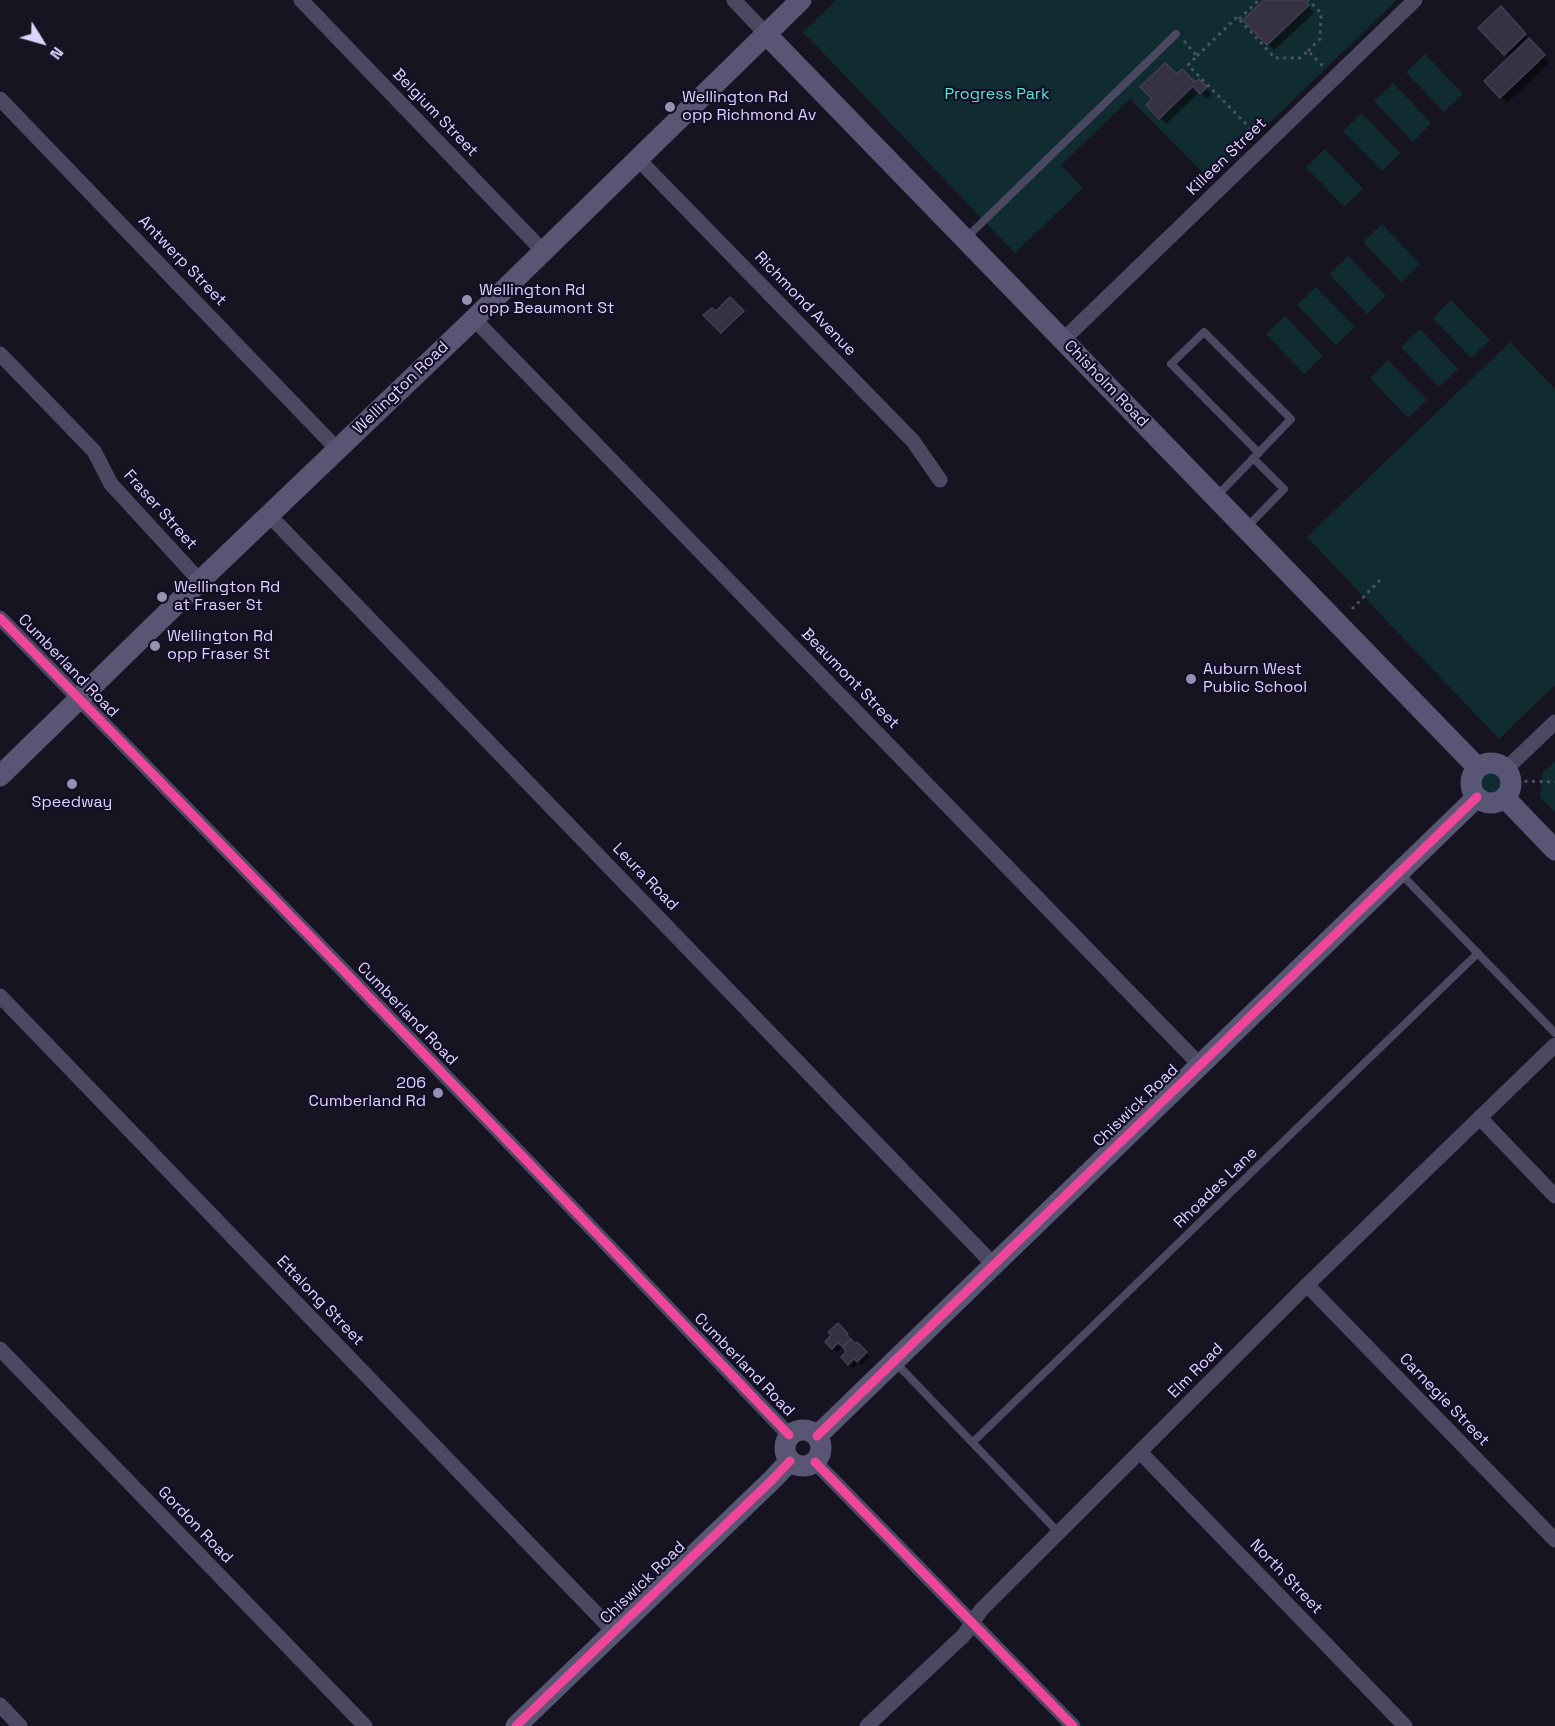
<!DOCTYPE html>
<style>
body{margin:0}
#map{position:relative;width:1555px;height:1726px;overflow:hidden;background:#171421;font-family:"Space Grotesk",sans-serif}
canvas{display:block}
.north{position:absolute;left:12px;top:12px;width:60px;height:60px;-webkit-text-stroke:4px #140e27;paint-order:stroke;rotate:127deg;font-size:16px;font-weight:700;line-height:24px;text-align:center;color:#dcd4ff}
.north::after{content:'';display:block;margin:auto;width:21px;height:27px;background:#dcd4ff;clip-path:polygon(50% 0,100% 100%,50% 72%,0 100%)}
</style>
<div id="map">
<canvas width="1555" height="1726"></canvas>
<div class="north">N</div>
</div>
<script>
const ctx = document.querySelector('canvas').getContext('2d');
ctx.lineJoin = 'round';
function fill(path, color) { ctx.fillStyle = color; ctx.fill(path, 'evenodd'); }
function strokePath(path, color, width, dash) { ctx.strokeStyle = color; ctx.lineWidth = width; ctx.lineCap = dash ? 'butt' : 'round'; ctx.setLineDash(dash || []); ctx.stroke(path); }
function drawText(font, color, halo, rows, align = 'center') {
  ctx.font = font + ' "Space Grotesk",sans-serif'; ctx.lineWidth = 4.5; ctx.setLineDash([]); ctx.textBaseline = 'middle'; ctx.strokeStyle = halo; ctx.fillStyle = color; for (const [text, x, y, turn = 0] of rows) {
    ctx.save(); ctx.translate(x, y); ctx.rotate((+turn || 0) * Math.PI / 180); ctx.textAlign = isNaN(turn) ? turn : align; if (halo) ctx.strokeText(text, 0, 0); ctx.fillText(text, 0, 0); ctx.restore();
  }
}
fill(new Path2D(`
 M836,0H1397L1210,180L1130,99L1061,165L1083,188L1015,253L803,32Z
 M1425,54L1463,94L1444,112L1406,72Z
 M1393,83L1431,123L1413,142L1374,101Z
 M1362,113L1400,153L1382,171L1343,131Z
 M1325,149L1363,189L1344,207L1306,167Z
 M1382,224L1420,264L1401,282L1363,242Z
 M1348,256L1386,296L1367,314L1329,274Z
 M1316,287L1355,327L1336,345L1297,305Z
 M1451,300L1490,340L1471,358L1433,318Z
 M1285,316L1323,356L1304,374L1266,334Z
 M1420,329L1458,369L1439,387L1401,347Z
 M1510,342L1555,389V685L1499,739L1307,537Z
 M1388,360L1427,400L1408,418L1370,378Z
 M1555,761V812L1540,797L1543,772Z
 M1479 784a12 12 0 1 1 24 0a12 12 0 1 1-24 0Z`), '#112c30');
fill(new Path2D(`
 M1266,0H1303L1314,13L1274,50L1245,20Z
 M1501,9L1550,62L1507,103L1486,81L1510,58L1481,28Z
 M1177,76L1195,84L1199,81L1212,94L1207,99L1200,92L1166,124L1148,106Z
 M730,299L744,314L723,333L705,315L716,313Z
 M838,1325L851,1338L849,1340L855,1346L857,1344L870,1357L861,1365L859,1362L853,1368L843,1357L849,1352L843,1346L837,1352L827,1342Z`), '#0007');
const building = new Path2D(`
 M1264,0H1304L1309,5L1267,45L1243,20Z
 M1501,6L1526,34L1504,55L1478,28Z
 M1529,38L1545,55L1500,98L1484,81Z
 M1165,63L1177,74L1182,69L1195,82L1199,79L1207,87L1200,94L1193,86L1159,119L1146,105L1152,99L1140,87Z
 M730,297L744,311L721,333L703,315L712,308L716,311Z
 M838,1323L848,1334L846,1335L851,1339L843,1347L838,1343L832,1349L825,1342L831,1335L828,1332Z
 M851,1339L855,1344L857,1342L867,1352L857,1362L854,1359L848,1365L841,1357L846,1352L843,1347Z`);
fill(building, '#363243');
strokePath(building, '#443e56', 1.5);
strokePath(new Path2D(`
 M1239,19L1259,0
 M1184,41L1197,56L1188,65L1255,133
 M1308,51L1320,39L1321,13L1308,0
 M1197,56L1237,17L1275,58H1300L1308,51L1325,68
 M1352,609L1380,580
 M1517,781L1555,782`), '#465363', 3, [3, 4.5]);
strokePath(new Path2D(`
 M966,238L1176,34
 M1216,497L1291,419L1204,332L1171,364L1259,453
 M1246,528L1284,489L1253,458
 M1400,873L1555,1033
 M896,1363L1059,1533
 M973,1442L1478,953`), '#4b4862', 8);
strokePath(new Path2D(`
 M301,0L543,251
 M734,0L766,34
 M0,99L337,449
 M638,159L913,441L940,480
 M474,319L1200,1065
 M1063,340L1415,0
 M0,354L94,451L111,484L200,581
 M269,515L994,1265
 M0,618C265,888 528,1161 789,1435
 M1506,769L1555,722
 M0,996L614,1632
 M1480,1118L1555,1196
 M1307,1285L1555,1540
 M0,1349L365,1726
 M1140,1452L1405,1726
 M815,1462L1073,1726
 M0,1705L20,1726
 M867,1726L964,1635L981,1610L1307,1285L1555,1045`), '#4b4862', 15);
strokePath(new Path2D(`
 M766,34L1478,768
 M1471 783a20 20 0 1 1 40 0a20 20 0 1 1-40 0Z
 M0,776L200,581L474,319L801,0
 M1505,798L1555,850
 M785 1448a18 18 0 1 1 36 0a18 18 0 1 1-36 0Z
 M817,1436L1477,797
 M516,1726L773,1479L790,1461`), '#595575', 21);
strokePath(new Path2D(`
 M0,618C265,888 528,1161 789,1435
 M817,1436L1477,797
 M815,1462L1073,1726
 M516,1726L773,1479L790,1461`), '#ed469a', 9);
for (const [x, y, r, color] of [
 [670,107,6,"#9791b1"],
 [467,300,6,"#9791b1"],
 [162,597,6,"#9791b1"],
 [155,646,6,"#9791b1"],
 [1191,679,6,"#9791b1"],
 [72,784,6,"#9791b1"],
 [438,1093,6,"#9791b1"]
]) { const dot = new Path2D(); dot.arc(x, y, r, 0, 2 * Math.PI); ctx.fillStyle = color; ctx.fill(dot); strokePath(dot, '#140e27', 2); }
drawText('16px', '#58e7cf', '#140e27', [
 ["Progress Park",997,95]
]);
drawText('16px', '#dcd4ff', '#140e27', [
 ["Wellington Rd",682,98],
 ["opp Richmond Av",682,116],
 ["Wellington Rd",479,291],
 ["opp Beaumont St",479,309],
 ["Wellington Rd",174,588],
 ["at Fraser St",174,606],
 ["Wellington Rd",167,637],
 ["opp Fraser St",167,655],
 ["Auburn West",1203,670],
 ["Public School",1203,688],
 ["Speedway",72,803,"center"],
 ["206",426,1084,"right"],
 ["Cumberland Rd",426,1102,"right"]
], 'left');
drawText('16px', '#dcd4ff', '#140e27', [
 ["Belgium Street",435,113,46],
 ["Killeen Street",1227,157,-44],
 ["Antwerp Street",182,261,46],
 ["Richmond Avenue",805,304,46],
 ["Chisholm Road",1106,384,46],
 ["Wellington Road",401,388,-44],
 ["Fraser Street",160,510,48],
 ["Cumberland Road",68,666,46],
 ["Beaumont Street",850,679,46],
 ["Leura Road",645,877,46],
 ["Cumberland Road",407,1014,46],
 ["Chiswick Road",1136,1106,-44],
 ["Rhoades Lane",1216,1188,-44],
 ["Ettalong Street",320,1301,46],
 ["Cumberland Road",744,1365,46],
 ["Elm Road",1196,1371,-45],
 ["Carnegie Street",1444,1400,46],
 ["Gordon Road",195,1525,46],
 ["North Street",1286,1577,46],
 ["Chiswick Road",643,1583,-44]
]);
</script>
